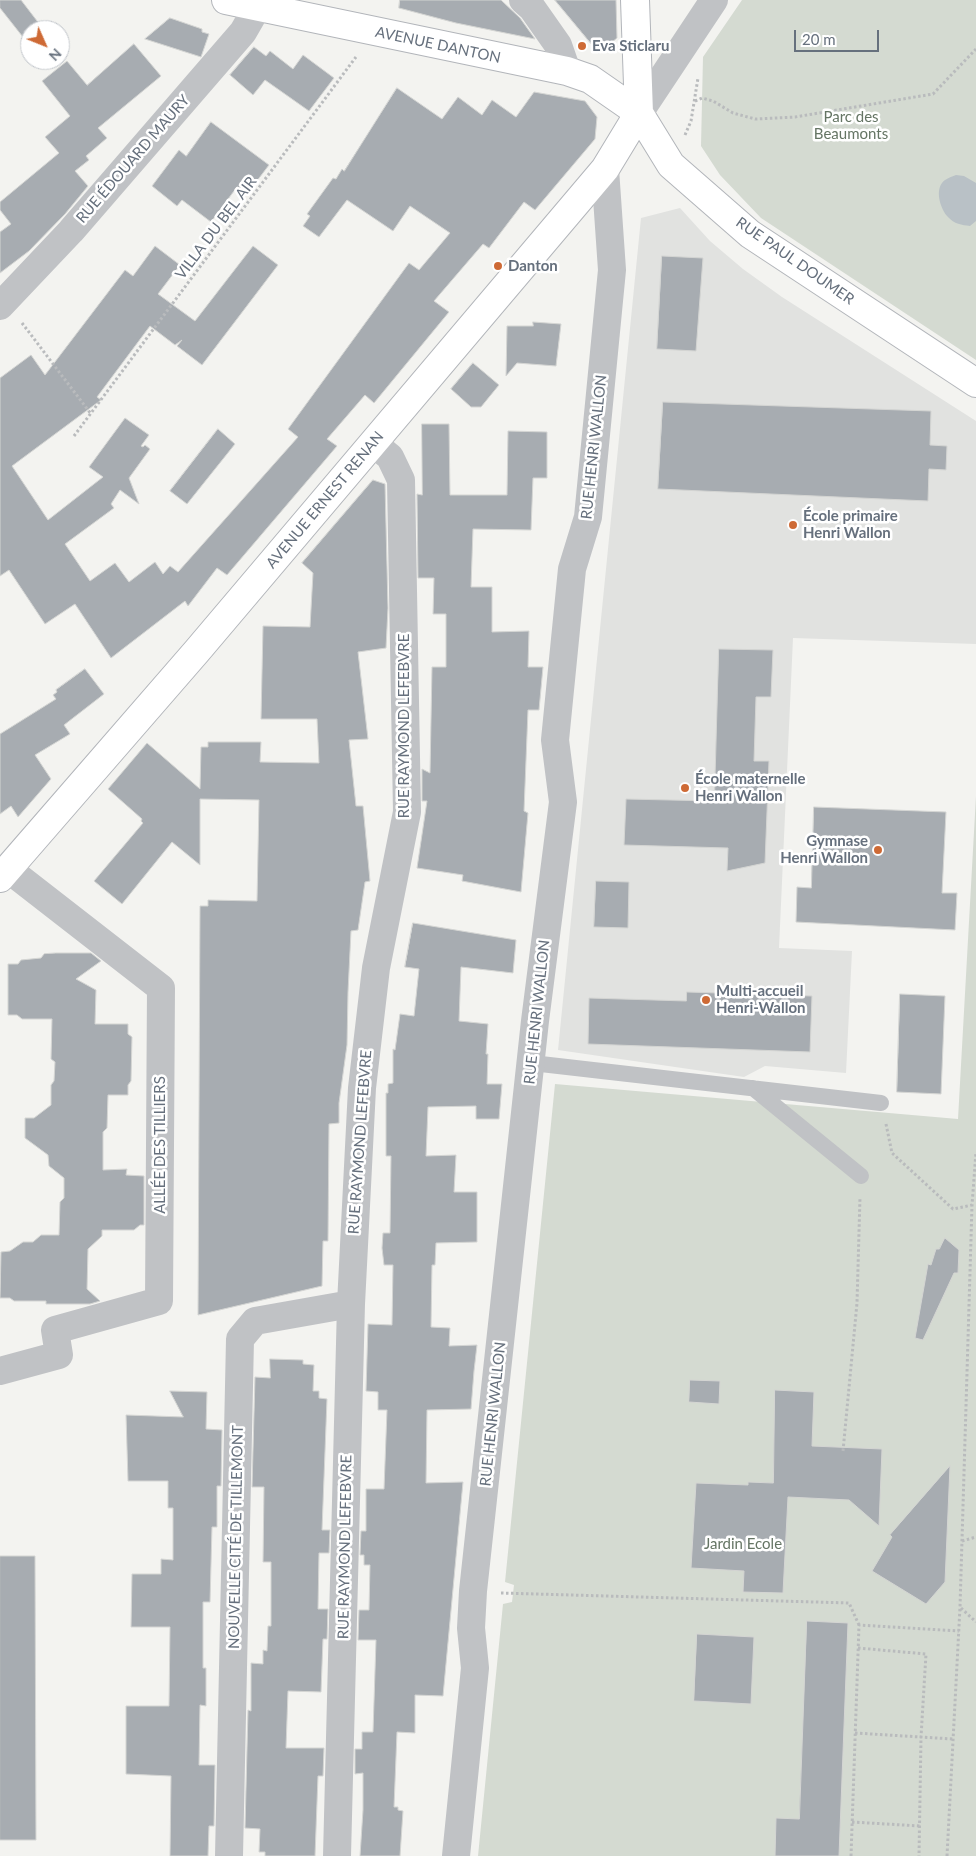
<!DOCTYPE html>
<meta charset="utf-8">
<style>
body{margin:0}
#map{position:relative;width:976px;height:1856px;overflow:hidden;background:#f3f3f0;font-family:Lato,sans-serif}
canvas{display:block}
.north{position:absolute;left:20px;top:20px;width:50px;height:50px;box-sizing:border-box;background:#fff;border:1px solid #c2c6cb;border-radius:50%;rotate:134deg;font-size:14px;font-weight:700;line-height:20px;text-align:center;color:#66707d}
.north::after{content:'';display:block;margin:auto;width:18px;height:22px;background:#ce6a35;clip-path:polygon(50% 0,100% 100%,50% 72%,0 100%)}
.scale{position:absolute;left:794px;top:30px;width:85px;height:22px;box-sizing:border-box;border:2px solid #66707d;border-top:0;padding-left:6px;font-size:15px;line-height:18px;white-space:nowrap;color:#66707d;-webkit-text-stroke:4px #fff;paint-order:stroke}
</style>
<div id="map">
<canvas width="976" height="1856"></canvas>
<div class="north">N</div>
<div class="scale">20 m</div>
</div>
<script>
const ctx = document.querySelector('canvas').getContext('2d');
ctx.lineJoin = 'round';
function fill(path, color) { ctx.fillStyle = color; ctx.fill(path, 'evenodd'); }
function strokePath(path, color, width, dash) { ctx.strokeStyle = color; ctx.lineWidth = width; ctx.lineCap = dash ? 'butt' : 'round'; ctx.setLineDash(dash || []); ctx.stroke(path); }
function drawText(font, color, halo, rows, align = 'center') {
  ctx.font = font + ' Lato,sans-serif'; ctx.lineWidth = 5; ctx.setLineDash([]); ctx.textBaseline = 'middle'; ctx.strokeStyle = halo; ctx.fillStyle = color; for (const [text, x, y, turn = 0] of rows) {
    ctx.save(); ctx.translate(x, y); ctx.rotate((+turn || 0) * Math.PI / 180); ctx.textAlign = isNaN(turn) ? turn : align; if (halo) ctx.strokeText(text, 0, 0); ctx.fillText(text, 0, 0); ctx.restore();
  }
}
fill(new Path2D(`
 M680,208L710,241L743,269L782,297L976,421V644L793,638L779,948L852,951L846,1073L765,1066L744,1077L558,1050L641,218Z`), '#e1e2e0');
fill(new Path2D(`
 M742,0H976V360L761,218L720,175L701,146L703,57Z
 M976,796V1856H478L503,1604L512,1602L514,1585L505,1582L555,1084L958,1119Z`), '#d4dad1');
fill(new Path2D(`
 M956,175L964,176L976,183V221L970,226C962,225 954,224 948,217C941,210 935,192 942,183C945,179 951,177 956,175Z`), '#b9c1c6');
const building = new Path2D(`
 M0,0H21L44,30H30V46L0,8Z
 M400,0H501L520,18L535,39L456,23L399,8Z
 M555,0H616L617,38L599,53Z
 M170,18L202,29V32L209,34L201,57L145,39Z
 M134,44L161,76L98,128L107,138L86,156L89,160L75,171L88,186L65,214L29,251L0,273V232L11,224L0,210V202L59,153L45,137L70,116L42,81L67,61L87,85Z
 M254,47L266,56L270,51L293,69L303,55L334,78L309,111L265,80L253,95L230,75Z
 M397,88L442,119L458,97L482,115L492,100L516,117L534,92L585,101L597,117L595,139L535,210L524,202L489,248L483,244L434,301L449,312L374,403L365,395L327,439L337,446L227,575L217,568L188,606L185,601L111,658L75,604L45,624L9,570L0,576V378L31,355L45,375L125,270L133,276L155,246L180,265L158,294L195,321L253,246L278,265L202,365L177,346L182,340L175,345L150,326L97,397L101,400L12,466L48,520L103,477L89,467L125,418L149,435L141,446L143,447L145,445L150,449L129,478L139,504L120,490L111,504L114,508L65,544L90,581L115,563L129,582L155,562L163,574L170,566L178,572L298,437L288,429L409,263L419,270L450,233L410,206L393,231L347,200L319,237L303,226L310,216L307,214L333,178L336,179L342,169L344,171Z
 M211,122L269,165L247,194L237,187L211,222L182,200L177,206L152,186L179,150L186,156Z
 M662,256L703,258L696,351L657,349Z
 M533,322L561,324L556,366L517,363L506,376L507,326H533Z
 M473,363L499,385L481,407H471L451,389Z
 M663,402L931,411L930,445L947,446L946,470L929,469L928,501L658,489Z
 M422,424H449L450,495H507L508,431L547,432V478H533L531,530L473,529L471,587H492V632L529,631L528,667H543L539,710H528L524,811L528,813L521,892L462,881L463,875L417,868L427,801H422V769L430,773L432,667H446V614H433L434,578H418L417,494L422,495Z
 M218,429L235,444L187,504L170,491Z
 M373,480L385,484L388,608L386,648L358,652L368,739L349,740L356,806H363L370,881L365,882L358,930L351,931L348,992L347,1045L339,1103V1123L329,1124L328,1241H323L322,1286L198,1315L200,906H208V900L257,901L259,800L200,799V865L172,842L122,904L94,881L143,823L141,821L142,819L108,789L147,743L200,789L201,747H208V742H261L260,762L319,763L317,719H261L263,626L310,627L313,573L302,563Z
 M719,649L773,650L771,697H756L754,761H769L765,863L727,871L728,848L624,845L626,799L714,801Z
 M85,669L104,694L64,725L70,734L35,755L51,779L18,817L11,806L0,814V734L56,699L53,695L57,692L56,690Z
 M814,807L946,812L942,893H957L955,930L796,922L797,887L811,888Z
 M596,881L629,882L628,928L594,927Z
 M413,923L516,940L513,973L461,967L459,1021L488,1024L486,1054H488L487,1084H502L499,1119H476V1106L428,1107L426,1156L456,1155L454,1192H477V1242L436,1243L435,1265H432L431,1327L450,1328L449,1346L477,1345L474,1371L471,1409L427,1410L426,1483L463,1482L443,1696L415,1695V1733L397,1732L394,1807H398V1810L403,1811L400,1856H360L363,1810V1773L355,1774V1749H362V1732H373L376,1640H358L359,1610H369L370,1565H364V1555H360L361,1531H366V1489H384L387,1410H378V1392L366,1391L368,1324L392,1325L393,1265H384L382,1248L383,1233H390L391,1156H386V1093H388V1084L393,1083V1049L395,1050L400,1014L414,1016L419,969L405,967Z
 M56,953H91L101,961L76,979L96,990L95,1024H128V1034L132,1037L131,1081L128,1085V1095H108L107,1128L103,1132V1170L127,1169L126,1175L144,1176V1225H140L134,1230H102V1236L88,1249L87,1289L100,1301L90,1304H46V1301H14L10,1298H0L1,1252L10,1251L23,1242H33L41,1235H59L60,1202L64,1198V1178L49,1166L48,1155L25,1138V1118H34L51,1105V1085L54,1081L55,1062L51,1059L52,1019H22L17,1015H8V964H18L21,960L41,958L44,954Z
 M687,992L812,996L810,1052L588,1044L589,998L686,1001Z
 M900,994L945,996L941,1094L897,1092Z
 M945,1238L959,1250L958,1273H954L923,1340L915,1338L928,1264L931,1265L936,1249H939Z
 M270,1359L303,1360V1364L314,1365L313,1391H319V1398L327,1399L322,1530H330L329,1553H319L318,1609H328L327,1639H323L321,1692L288,1691L286,1748H324L323,1776H318L315,1856H265V1852H259L260,1829L245,1828L248,1710L251,1711V1663L263,1664V1650L267,1651L268,1626H271V1562H263L264,1487H252L255,1377L270,1378Z
 M690,1380L720,1381L719,1404L689,1402Z
 M775,1390L814,1392L812,1446L882,1449L879,1526L849,1500L788,1497L783,1593L743,1592L744,1571L691,1568L696,1483L748,1485V1482L773,1483Z
 M170,1391L207,1392L206,1429L222,1430L221,1486H217V1527H212L210,1602H203V1668H206V1706L200,1705L199,1765H215L214,1826H209L208,1856H170L171,1776L126,1774V1706H169L170,1627H131L132,1574H161V1559L173,1560V1508H168V1481H128L126,1415L183,1417Z
 M950,1466L945,1582L926,1604L872,1571L892,1537L890,1535Z
 M0,1556H35L36,1840H0Z
 M807,1621L848,1623L839,1856H775L776,1818L799,1819Z
 M697,1634L754,1637L751,1704L694,1701Z`);
fill(building, '#a7acb1');
strokePath(building, '#d4d5d3', 1);
const secondary = new Path2D(`
 M226,0L567,71L590,79L639,113L671,165L750,234L976,383
 M635,0L639,113
 M0,878L197,651L605,169L639,113`);
strokePath(secondary, '#b2b5ba', 30);
strokePath(new Path2D(`
 M695,101L702,98L713,101L733,113L755,119L795,117L933,94L976,49
 M685,135L691,121L698,78
 M22,323L91,414
 M74,436L356,57
 M886,1124L892,1153L953,1209L972,1205
 M843,1451L857,1303L860,1197
 M962,1541L976,1537
 M501,1593L849,1603L859,1625
 M961,1608L976,1622
 M858,1648L926,1654L921,1737L919,1856
 M855,1733L953,1739
 M852,1822L920,1826
 M851,1856L859,1625L959,1631
 M947,1856L960,1607L972,1205L976,1152`), '#b9bbbd', 3, [2.5, 2.5]);
strokePath(new Path2D(`
 M532,1063L881,1103
 M753,1088L861,1176`), '#c0c2c5', 16);
strokePath(new Path2D(`
 M523,0L532,8L558,45L567,71
 M639,113L714,0
 M0,306L71,231L243,32L258,6
 M0,1371L59,1355L55,1330L159,1301L161,988L8,869
 M229,1856L240,1339L255,1321L351,1304
 M337,1856L351,1304L362,1088L376,968L407,812L401,480L390,457L373,443
 M456,1856L475,1668L471,1628L473,1591L535,1021L563,802L555,740L572,569L588,517L612,270L605,169`), '#c0c2c5', 28);
strokePath(secondary, '#fff', 28);
for (const [x, y, r, color] of [
 [582,46,5,"#ce6a35"],
 [498,266,5,"#ce6a35"],
 [793,525,5,"#ce6a35"],
 [685,788,5,"#ce6a35"],
 [878,850,5,"#ce6a35"],
 [706,1000,5,"#ce6a35"]
]) { const dot = new Path2D(); dot.arc(x, y, r, 0, 2 * Math.PI); ctx.fillStyle = color; ctx.fill(dot); strokePath(dot, '#fff', 2); }
drawText('15px', '#66707d', '#fff', [
 ["AVENUE DANTON",438,45,12],
 ["RUE ÉDOUARD MAURY",133,159,-49],
 ["VILLA DU BEL AIR",216,228,-53],
 ["RUE PAUL DOUMER",795,261,35],
 ["RUE HENRI WALLON",594,447,-84],
 ["AVENUE ERNEST RENAN",325,500,-50],
 ["RUE RAYMOND LEFEBVRE",404,726,-90],
 ["RUE HENRI WALLON",537,1012,-84],
 ["RUE RAYMOND LEFEBVRE",360,1142,-86],
 ["ALLÉE DES TILLIERS",160,1145,-90],
 ["RUE HENRI WALLON",493,1414,-84],
 ["NOUVELLE CITÉ DE TILLEMONT",236,1537,-89],
 ["RUE RAYMOND LEFEBVRE",345,1547,-89]
]);
drawText('bold 15px', '#66707d', '#fff', [
 ["Eva Sticlaru",592,46],
 ["Danton",508,266],
 ["École primaire",803,516],
 ["Henri Wallon",803,533],
 ["École maternelle",695,779],
 ["Henri Wallon",695,796],
 ["Gymnase",868,841,"right"],
 ["Henri Wallon",868,858,"right"],
 ["Multi-accueil",716,991],
 ["Henri-Wallon",716,1008]
], 'left');
drawText('15px', '#657564', '#fff', [
 ["Parc des",851,117],
 ["Beaumonts",851,134],
 ["Jardin Ecole",743,1544]
]);
</script>
